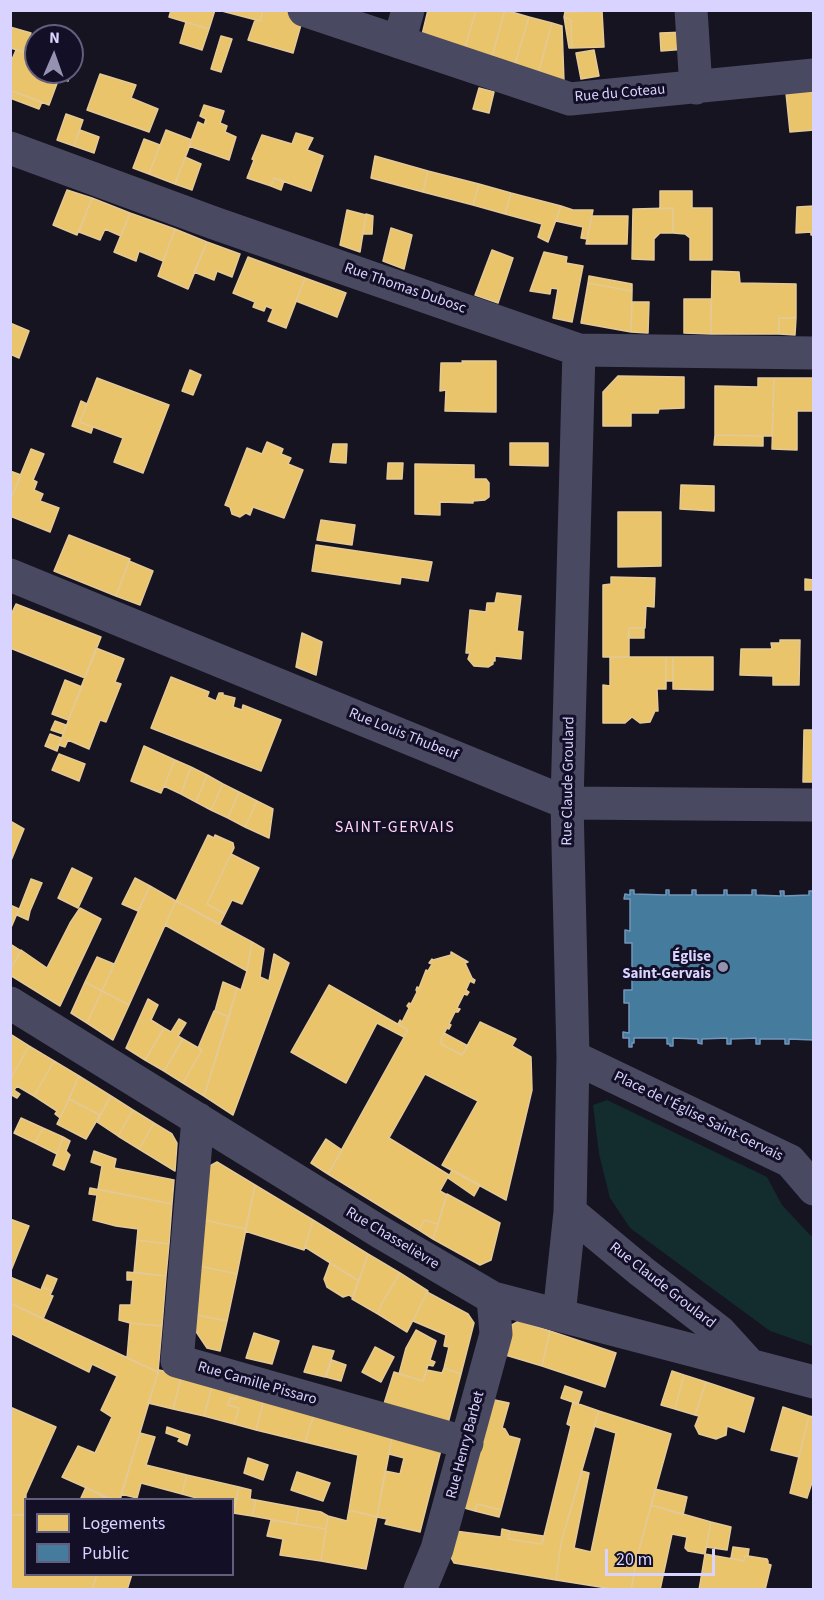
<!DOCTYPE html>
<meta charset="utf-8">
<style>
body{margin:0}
#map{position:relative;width:824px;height:1600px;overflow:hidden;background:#161421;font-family:"Source Sans 3",sans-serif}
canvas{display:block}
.frame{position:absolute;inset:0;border:12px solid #d9d4ff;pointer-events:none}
.legend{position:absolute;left:24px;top:1498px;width:210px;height:78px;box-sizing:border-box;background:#130f26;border:2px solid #625e7d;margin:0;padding:8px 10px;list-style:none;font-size:18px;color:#d9d4ff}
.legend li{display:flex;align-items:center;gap:12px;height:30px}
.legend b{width:30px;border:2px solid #625e7d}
.north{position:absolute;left:24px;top:24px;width:60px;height:60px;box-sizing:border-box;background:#130f26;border:2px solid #625e7d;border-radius:50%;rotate:2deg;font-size:16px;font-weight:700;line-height:24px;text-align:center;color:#d9d4ff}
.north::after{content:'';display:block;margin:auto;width:21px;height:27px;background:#9591b1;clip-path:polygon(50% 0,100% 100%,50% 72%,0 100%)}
.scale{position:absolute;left:605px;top:1549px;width:110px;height:27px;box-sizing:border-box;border:3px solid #d9d4ff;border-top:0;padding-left:8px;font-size:18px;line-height:21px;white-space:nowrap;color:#d9d4ff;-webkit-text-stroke:4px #130f26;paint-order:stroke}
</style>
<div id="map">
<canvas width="824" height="1600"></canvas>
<div class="frame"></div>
<ul class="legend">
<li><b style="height:16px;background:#e9c46a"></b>Logements</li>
<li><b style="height:16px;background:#457b9d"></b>Public</li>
</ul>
<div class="north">N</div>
<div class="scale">20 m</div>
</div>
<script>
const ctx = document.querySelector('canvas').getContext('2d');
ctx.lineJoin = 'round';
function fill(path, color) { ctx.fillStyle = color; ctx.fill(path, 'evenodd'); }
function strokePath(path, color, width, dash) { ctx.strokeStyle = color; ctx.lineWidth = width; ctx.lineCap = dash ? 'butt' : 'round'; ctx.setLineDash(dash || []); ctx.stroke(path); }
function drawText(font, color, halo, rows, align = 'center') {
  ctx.font = font + ' "Source Sans 3",sans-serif'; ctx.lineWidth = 6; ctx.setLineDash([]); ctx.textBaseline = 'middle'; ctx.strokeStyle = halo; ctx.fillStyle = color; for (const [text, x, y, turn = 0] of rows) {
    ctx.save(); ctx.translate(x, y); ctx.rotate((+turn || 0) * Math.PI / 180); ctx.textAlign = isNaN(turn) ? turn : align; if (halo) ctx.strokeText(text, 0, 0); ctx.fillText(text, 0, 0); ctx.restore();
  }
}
fill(new Path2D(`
 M607,1100L767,1177L782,1205L810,1235L813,1236V1346L770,1331L630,1228L610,1198L599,1154L593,1105Z`), '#132c2d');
const homes = new Path2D(`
 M171,10H215L209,29L169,17Z
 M218,10H263L260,21Z
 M263,10H293L304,14L293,53L248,40L255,20L260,21Z
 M428,10H476L464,51L421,39Z
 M476,10H505L491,60L464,51Z
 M505,10L529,17L514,67L491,60Z
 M602,11L604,47L572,48L571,20L564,17L565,12Z
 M529,17L552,23L538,74L514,67Z
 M564,17L571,20L572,48H569Z
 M186,22L209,29L202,50L180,43Z
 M552,23L562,26L564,82L538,74Z
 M10,27L31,33L25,52L10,48Z
 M687,32V49L661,51L660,33Z
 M221,36L232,39L221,72L211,69Z
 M16,50L36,56V72H71L68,81L59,78L49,105L10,90V64Z
 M594,50L599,76L581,79L576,53Z
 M100,74L136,85L131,98L158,109L149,132L87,110Z
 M479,88L494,92L489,113L473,109Z
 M10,90L42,102L39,109L10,98Z
 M806,91L814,93V130L790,132L786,93Z
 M204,105L224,111L220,123L227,126L225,132L236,137L229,160L189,146L198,122L204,125L206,119L200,116Z
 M66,114L83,120L74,146L57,140Z
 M80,130L99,137L94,153L74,146Z
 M166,130L192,140L175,184L149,174Z
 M296,133L313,138L307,150L323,156L311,191L274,178L271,186L247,178L254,160L252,159L262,135L292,144Z
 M144,139L160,145L149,174L133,168Z
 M375,156L428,171L423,192L371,178Z
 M185,157L201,164L192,190L175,184Z
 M428,171L479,184L473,205L423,192Z
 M274,178L284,181L281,190L271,186Z
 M479,184L511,193L505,214L473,205Z
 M67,190L92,198L77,235L53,225Z
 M660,191H692V208H712V260H690V238L685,234L673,233V208L660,209Z
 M511,193L561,206L548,242L538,237L542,224L505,214Z
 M92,198L130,213L121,236L105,229L100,240L79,232Z
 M561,206L573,210H593L587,239L581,238L583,227L556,221Z
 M814,206V235H811V232L796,233L797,207Z
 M673,208V233H660L654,239V260L632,259L633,209Z
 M347,210L366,215L360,252L340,245Z
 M130,213L175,229L163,261L139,251L136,261L114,252Z
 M366,214L373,216L372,234H363Z
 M592,216H628L627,244H586Z
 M391,228L412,235L404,269L383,261Z
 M175,229L207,242L188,289L158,276Z
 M207,242L240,254L232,277L217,271L214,280L194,272Z
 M492,250L513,258L498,303L475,295Z
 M544,252L567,257L566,263L583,266L572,322L553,318L558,289L551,288L550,294L530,291Z
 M248,257L305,278L286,328L268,321L273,309L266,306L264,311L253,307L255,302L233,293Z
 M712,271L739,272L740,283L796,284V318H779V334H711Z
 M589,276L632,284V291L588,283Z
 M305,278L346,293L337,317L296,301Z
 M588,283L632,291L631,332L581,323Z
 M684,299H711V334L684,333Z
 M632,302H649L648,333L631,332Z
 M779,318H796L795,335L779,334Z
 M10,323L29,331L19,358L10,354Z
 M462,361H496V412L445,411L446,390L440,391L441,363H463Z
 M190,370L201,375L193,395L182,391Z
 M618,376L684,377V408L659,409L658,413H631V426H603V392Z
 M97,378L169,405L143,473L114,462L123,438L80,422Z
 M758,378H774L772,436L715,435V386L758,387Z
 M774,378H814V411H797V450L772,449Z
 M81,401L87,404L80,422L93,427L91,433L72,426Z
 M715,435L763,436V446L714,445Z
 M267,442L283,449L281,454L291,458L288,464L303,470L284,518L253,507L250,515L246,513L240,517L232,514L230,507L225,505L247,448L262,454Z
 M510,443H548V466L510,465Z
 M333,444H347L346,463L330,462Z
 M31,449L44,454L33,480L37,482L34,490L43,494L40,501L59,508L50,532L10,516V501Z
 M388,463H403L402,479H387Z
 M415,464L474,465V479H486L489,483V497L485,500L473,501V503L440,502V515L415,514Z
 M10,471L21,475L10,501Z
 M681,485L714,486V511L680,509Z
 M618,512H661V566L618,567Z
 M321,520L355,525L352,545L317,540Z
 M69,535L130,559L116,596L54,571Z
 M316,545L432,562L428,581L401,577L400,584L312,571Z
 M129,561L153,571L140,605L116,596Z
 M611,577L655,578L654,607L646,606L645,628H629V657H603V585L611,584Z
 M805,579L814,580V590H805Z
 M497,593L521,596L517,631L523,632L521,659L495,656V661H493V664L488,667L474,666L468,659L470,653H466L470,610L486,612L487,603H495Z
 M16,604L101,637L85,678L10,648V617Z
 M629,628H644V638H628Z
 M302,633L322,642L316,675L296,667Z
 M780,640H800L799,685H773V676L740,675L741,649H772L771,643H780Z
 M96,648L124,659L115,682L121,684L106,722L100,720L89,749L68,740L65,747L59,745Z
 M610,657H666V689H657L658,711H655L650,722L640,723L632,717L625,723H603V685L610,686Z
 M666,657H673V681H666Z
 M673,657H713V690L673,689Z
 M171,677L209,692L207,697L216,701L219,693H223V695L235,698L233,707L242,710L243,705L281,720L261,771L151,728Z
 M65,680L82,687L68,720L52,714Z
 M55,721L66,725L63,734L51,730Z
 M804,730H814V782H803Z
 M50,734L61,738L57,751L45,746Z
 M144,746L175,760L161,793L131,781Z
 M59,754L85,764L79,781L52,770Z
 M175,760L191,767L181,794L164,786Z
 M191,767L207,775L196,802L181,794Z
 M207,775L223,784L211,810L196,802Z
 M223,784L239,792L228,818L211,810Z
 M239,792L257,801L245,827L228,818Z
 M257,801L273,809L269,838L245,827Z
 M10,821L24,829L10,863Z
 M208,835L214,838L215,835L233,843L234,848L207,904L225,914L220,924L176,901Z
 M231,854L259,868L242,904L232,900L225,914L207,904Z
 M72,868L92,878L78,908L58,898Z
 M135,878L150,886L138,911L122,904Z
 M31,879L42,883L30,911L28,920L17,915Z
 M150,886L176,901L129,1005L102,991Z
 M176,901L252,942L247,971L165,925Z
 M10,905L19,909L10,930Z
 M80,908L101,919L60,1006L10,975V970L21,950L47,968L70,923Z
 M252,942L264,949L260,977L269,981L274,954L289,963L233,1115L204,1096L237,988L241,990L247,971Z
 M10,944L21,951L10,970Z
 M451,952L468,962L465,963L472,978L475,980L474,983L470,981L466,990L469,992L467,995L464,994L457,1008L460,1009L458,1012H455L449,1024L451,1025L449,1029L447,1028L440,1041L442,1042L441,1044L462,1055L480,1022L516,1039L512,1046L531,1057L532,1090L506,1200L442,1165L478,1101L425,1074L389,1138L449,1175L440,1191L447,1195L438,1224L424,1220L419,1230L328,1174L408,1030L398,1024L400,1020L402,1022L409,1008L407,1006L409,1003L411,1004L417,992L416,990L417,987L419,988L426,970L428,971L432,964L429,963L432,959L433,960L451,955Z
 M97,957L114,964L102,991L85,982Z
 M85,982L102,991L87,1023L71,1013Z
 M223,982L237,988L229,1017L215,1011Z
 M329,985L408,1030L404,1037L377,1023L346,1083L291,1052Z
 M102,991L129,1005L113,1040L87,1023Z
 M148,999L158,1005L151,1020L164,1028L145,1060L126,1048Z
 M214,1011L229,1017L204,1096L183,1083L202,1050L198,1048Z
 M179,1019L186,1023L178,1036L183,1039L164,1071L145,1060L164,1028L171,1032Z
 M444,1033L468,1046L462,1055L441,1044L442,1042L440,1041Z
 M10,1034L29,1046L10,1080Z
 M183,1039L202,1050L183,1083L164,1071Z
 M29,1046L54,1061L34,1096L17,1086L14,1090L20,1094L17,1098L10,1094V1080Z
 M54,1061L79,1076L60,1118L55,1114L57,1111L34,1096Z
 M79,1076L111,1096L100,1115L69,1099Z
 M111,1096L133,1110L118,1136L97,1122Z
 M69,1099L100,1115L86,1139L57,1124Z
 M133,1110L154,1123L139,1149L118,1136Z
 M21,1118L43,1128L35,1143L14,1133Z
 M154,1123L172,1134L177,1143L175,1171L139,1149Z
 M43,1128L63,1137L57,1154L35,1143Z
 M63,1137L70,1141L66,1151L70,1155L64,1170L53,1165Z
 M326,1139L342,1150L328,1174L311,1163Z
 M94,1151L116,1159L114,1168L174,1180L172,1204L98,1189L102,1166L91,1162Z
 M217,1162L255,1185L246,1229L204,1220L208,1167Z
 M452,1170L480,1185L474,1196L448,1178Z
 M255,1185L313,1220L304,1250L245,1231Z
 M90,1188L172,1204L169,1244L137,1240L138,1229L116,1226L93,1220L97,1195L89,1194Z
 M447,1194L500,1223L491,1260L480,1265L433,1239Z
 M10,1219L29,1226L10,1273Z
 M204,1220L246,1229L237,1274L200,1266Z
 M313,1220L368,1254L359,1281L305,1247Z
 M424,1220L438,1224L433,1239L419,1230Z
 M137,1240L169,1244L166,1276L134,1272Z
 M368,1254L400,1273L382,1303L378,1314L352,1299Z
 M330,1263L359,1281L353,1298L349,1295L343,1297L327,1287L324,1279Z
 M200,1266L237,1274L227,1321L197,1315Z
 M127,1272L166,1276L162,1326L130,1323L119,1320L120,1305H131L133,1280H127Z
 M400,1273L428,1291L407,1332L378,1314L382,1303Z
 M47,1275L57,1279L52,1291L42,1287Z
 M10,1277L41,1290L42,1287L52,1291L50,1295L53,1296L43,1319L10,1303Z
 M427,1292L468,1314L474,1323L461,1374L444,1368L449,1347L444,1346L446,1335L413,1321Z
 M10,1303L158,1372L120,1500L107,1497L62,1477L78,1446L95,1453L112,1417L101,1410L117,1376L92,1364L89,1372L10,1333Z
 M197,1315L227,1321L220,1351L207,1348L195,1330Z
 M519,1321L550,1331L542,1366L502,1354L510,1326Z
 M130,1323L162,1326L158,1372L127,1358Z
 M416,1330L436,1341L430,1360L435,1362L433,1366L428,1365L423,1381L399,1374L406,1348Z
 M550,1331L616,1353L605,1387L542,1366Z
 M254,1333L279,1341L272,1364L246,1358Z
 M313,1346L334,1351L325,1377L304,1372Z
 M375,1347L394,1357L381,1382L362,1372Z
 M332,1360L346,1365L341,1381L326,1377Z
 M444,1368L461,1374L447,1427L382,1410L394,1372L423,1381L427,1370L442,1373Z
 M159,1370L182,1375L173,1409L148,1403Z
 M672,1371L684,1375L675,1409L661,1405Z
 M182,1375L213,1383L204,1416L173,1409Z
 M684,1375L706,1382L695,1415L675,1409Z
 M706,1382L754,1398L744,1432L727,1426L726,1435L716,1439L699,1434L695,1426L699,1416L695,1415Z
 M213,1383L239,1389L236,1399L230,1398L228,1405L239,1408L234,1424L204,1416Z
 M565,1386L582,1392L578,1404L561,1398Z
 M239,1389L265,1395L256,1430L234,1424L239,1408L228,1405L230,1398L236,1399Z
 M265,1395L316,1408L305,1442L256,1430Z
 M490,1399L509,1403L502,1428L505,1429L509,1436L520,1439L501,1510L477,1504L475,1511L461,1507Z
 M573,1402L599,1411L561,1543L556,1580L454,1563L449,1554L455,1531L501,1537L502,1529L510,1531L508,1539L542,1544L571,1426L567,1424Z
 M10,1407L56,1427L26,1494L25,1515H10Z
 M783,1407L809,1416L799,1457L771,1450Z
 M316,1408L394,1427L377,1517L349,1510L358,1455L305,1442Z
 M599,1411L671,1434L637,1557L631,1590H619L556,1580L561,1543L582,1471L589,1473L574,1548L591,1552L616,1433L594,1426Z
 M809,1416L814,1417V1476L807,1498L790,1493Z
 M167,1427L190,1435L187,1445L178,1441L180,1438L166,1433Z
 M394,1427L443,1442L420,1532L385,1524L387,1519L377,1517L385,1471L400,1474L404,1458L389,1454Z
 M140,1433L155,1437L146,1465L187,1475L182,1494L141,1483L137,1498L121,1494Z
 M248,1458L268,1465L263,1480L244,1473Z
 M297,1472L330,1483L323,1501L291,1490Z
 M187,1475L239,1487L235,1507H232V1500H204L182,1494Z
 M86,1487L109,1500H80Z
 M239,1487L251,1490L250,1499L256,1500L252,1516L233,1513Z
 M655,1489L687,1497L683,1515L651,1505Z
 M256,1500L299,1508L296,1524L252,1516Z
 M477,1504L501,1510L499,1517L475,1511Z
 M651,1505L711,1522L705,1554L688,1551L685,1548L687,1537L672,1534L660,1590H631L637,1557Z
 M299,1508L321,1512L328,1516L326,1529L296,1524Z
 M349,1510L377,1517L366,1569L321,1561L328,1516L347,1521Z
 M10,1515H26V1574H97L92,1590H10Z
 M271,1520L326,1529L321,1561L280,1555L283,1539L267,1536Z
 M711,1522L731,1527L727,1550L706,1547Z
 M510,1531L543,1536L542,1544L508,1539Z
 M733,1547L749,1549L748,1556H745L744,1561L731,1558Z
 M705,1554L744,1561L745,1556H748L767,1559L768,1561V1564L771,1565L765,1590H699Z
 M97,1574H132L127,1590H92Z`);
fill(homes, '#e9c46a');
strokePath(homes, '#e4c997', 1.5);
const public = new Path2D(`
 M630,890H634V894L666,895V890H669V895H692V890H696V895H724V890H727V895H752V890H756V895L781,896L780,891H784V896L809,895V891H813L814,1040L789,1039V1044H785V1039H760V1044H756V1038L731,1039V1044H727V1038L702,1039V1044L698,1043V1039L673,1038V1046H670V1044H667V1038H634V1043H632V1047H629V1038H623V1032L629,1033V1003H624V990H632V943H625V930L630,931V899H624L625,894L630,895Z`);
fill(public, '#457b9d');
strokePath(public, '#7196ba', 1.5);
strokePath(new Path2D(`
 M304,10L570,99L814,75
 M691,10L696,88
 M399,42L408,10
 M10,148L214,223L579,350L814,353
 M10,575L567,803L814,805
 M10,1003L380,1232L493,1298L814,1382
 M573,1057L790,1161L814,1189
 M198,1119L177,1361L467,1443
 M570,1212L641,1271L720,1332L750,1365
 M559,1315L570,1212L573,1057L567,803L579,350
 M420,1590L437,1549L496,1334L493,1298`), '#4a4962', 33);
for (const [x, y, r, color] of [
 [723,967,6,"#9591b1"]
]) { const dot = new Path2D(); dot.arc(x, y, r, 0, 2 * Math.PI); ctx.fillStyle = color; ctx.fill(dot); strokePath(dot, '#130f26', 2); }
drawText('15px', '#d9d4ff', '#130f26', [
 ["Rue du Coteau",620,94,-5],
 ["Rue Thomas Dubosc",405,289,19],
 ["Rue Louis Thubeuf",403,735,22],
 ["Rue Claude Groulard",569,781,-89],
 ["Place de l'Église Saint-Gervais",698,1117,26],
 ["Rue Chasselièvre",392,1239,31],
 ["Rue Claude Groulard",662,1286,38],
 ["Rue Camille Pissaro",257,1384,16],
 ["Rue Henry Barbet",466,1445,-75]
]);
drawText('bold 15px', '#d9d4ff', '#130f26', [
 ["Église",711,958],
 ["Saint-Gervais",711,975]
], 'right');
ctx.letterSpacing = '1.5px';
drawText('16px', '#ffd6f0', '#130f26', [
 ["SAINT-GERVAIS",395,828]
]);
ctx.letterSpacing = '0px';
</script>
